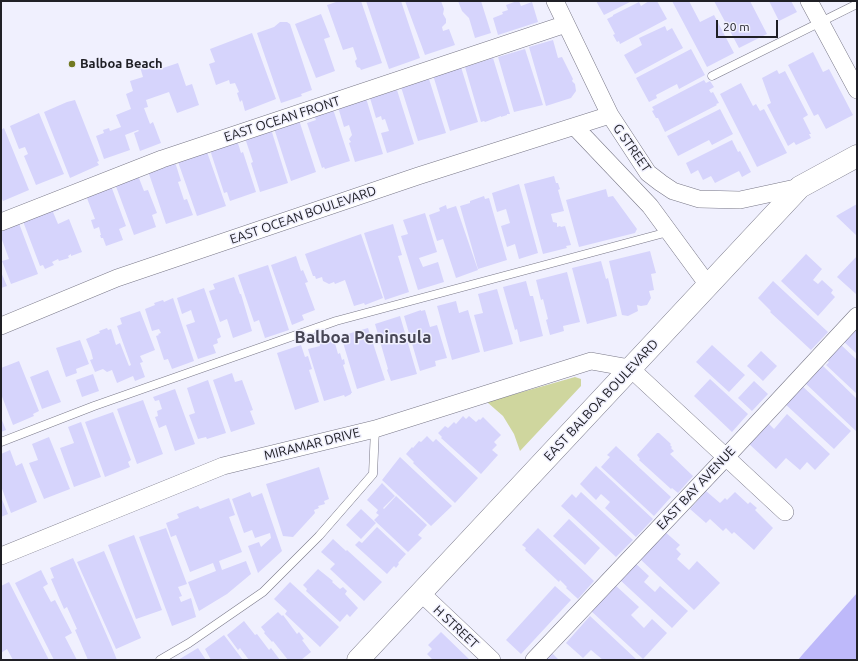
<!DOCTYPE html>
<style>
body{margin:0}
#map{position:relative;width:858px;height:661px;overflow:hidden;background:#f0f0fe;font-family:Ubuntu,sans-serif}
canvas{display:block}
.frame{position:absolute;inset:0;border:2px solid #202026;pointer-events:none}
.scale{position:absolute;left:716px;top:20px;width:62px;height:18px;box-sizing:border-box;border:2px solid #202026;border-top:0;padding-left:5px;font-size:12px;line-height:14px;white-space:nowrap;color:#202026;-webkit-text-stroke:3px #f0f0fe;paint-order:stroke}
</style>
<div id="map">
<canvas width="858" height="661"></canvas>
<div class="frame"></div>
<div class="scale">20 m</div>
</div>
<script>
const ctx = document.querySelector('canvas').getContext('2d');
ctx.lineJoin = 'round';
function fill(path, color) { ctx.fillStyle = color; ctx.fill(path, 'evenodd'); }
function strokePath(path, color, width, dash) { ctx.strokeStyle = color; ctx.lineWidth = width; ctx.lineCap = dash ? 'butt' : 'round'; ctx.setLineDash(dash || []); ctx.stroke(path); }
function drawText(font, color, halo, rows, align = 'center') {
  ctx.font = font + ' Ubuntu,sans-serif'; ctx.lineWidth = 3; ctx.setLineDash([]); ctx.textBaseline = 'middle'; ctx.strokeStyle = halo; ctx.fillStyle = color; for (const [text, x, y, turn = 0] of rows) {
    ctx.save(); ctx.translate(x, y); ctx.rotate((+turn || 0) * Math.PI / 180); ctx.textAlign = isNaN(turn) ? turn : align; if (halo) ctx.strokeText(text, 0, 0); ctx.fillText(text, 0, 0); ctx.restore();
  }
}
fill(new Path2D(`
 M575,377L581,379V386L520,451L514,434L503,416L487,402Z`), '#cfd69e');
fill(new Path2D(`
 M857,593V660H798L803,654Z`), '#beb9fa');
fill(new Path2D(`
 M339,1H361L382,63L361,70L360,68L357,67L355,61L357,59L353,47L343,50L327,5Z
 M366,1H401L420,58L389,69Z
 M405,1H441L444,9L443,14L446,19V23L442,27L443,31L449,29L455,45L425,55Z
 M458,1H481L491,33L475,38L469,18L462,11Z
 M517,1H519L521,6L532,2L538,22L498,35L493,18L503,14L502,12L508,10L506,5Z
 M596,1H632L604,15Z
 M649,1H657L667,19L620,44L619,41L617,42L613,35L615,34L607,19L613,16V15L639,2L641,6Z
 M672,1H689L700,22L714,15L734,53L707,67Z
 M714,1H750L767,34L739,48Z
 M769,1H791L797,12L779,21Z
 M321,14L330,37L324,39L335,71L316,78L295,24Z
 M280,22H287L290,24L312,90L301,94L302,96L281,103L257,33L274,27Z
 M665,26L667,31L672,28L683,48L635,74L624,55L642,45L639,38Z
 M252,33L276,99L245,111L242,100L240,102L237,93L239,92L235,83L230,84L229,80L216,85L209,64L215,62L210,49Z
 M553,40L558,58L562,57L573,79L572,81L575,84L576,91L571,98L546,106L529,47Z
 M525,49L543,105L514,112L498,57Z
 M691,49L705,75L679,89L677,84L656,95L657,98L649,102L636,78Z
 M813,52L823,72L829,69L853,115L826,129L818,114L814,116L788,65Z
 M493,58L510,114H507V115L501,117V116L485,122L484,121L481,122L465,67Z
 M160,60L163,68L178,63L186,86L192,84L199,105L177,113L169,92L146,100L148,107L144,108L150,124L153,122L161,143L140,151L134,133L139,131L138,130L125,135L130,150L104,159L96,136L104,133L103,130L109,128L110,131L121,127L116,115L131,109L126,94L133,91L130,81L143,77L140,67Z
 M461,67L478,122L450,131L433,75Z
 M777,70L779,74L785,71L808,115L803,118L811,134H809L811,138L796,145L794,142L788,146L767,105L771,103L762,78Z
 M429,79L446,133L418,141L401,87Z
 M704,80L706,83L710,81L714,87L709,90L711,93L713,92L719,103L716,104L717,105L665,132L658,118H656L652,111L654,110L652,107Z
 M741,83L753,106L756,104L760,111L764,109L787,153L757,167L720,94Z
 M397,90L414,144L387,153L381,133L389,131L385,119L382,120L381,116L376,118L370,98Z
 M366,98L383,154L355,162L349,143L351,142L349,139L352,135L349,125L344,127L338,107Z
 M75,100L99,161L97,162L99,165L70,178L44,112L67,102Z
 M333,109L350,161L325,169L324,167L322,168L307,123L316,120L314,115Z
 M720,109L733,134L712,145L709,140L678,156L667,136Z
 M39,113L64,174L36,185L24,156L28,154L25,147L19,149L10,126Z
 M298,117L316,172L291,181L273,125Z
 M270,126L288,183L260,192L251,163L253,162L244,135Z
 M4,128L29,190L3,201L1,197V130Z
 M237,140L241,153L243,152L256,192L230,201L227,192L224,193L210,150Z
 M732,140L738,152L740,151L751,172L742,177L739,171L715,183L711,176L703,180L698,170L691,174L686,163Z
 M206,149L226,206L197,216L177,159Z
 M175,162L181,181L178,182L184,200L187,199L193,215L166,224L148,171Z
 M137,173L144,191L148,190L157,213L152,215L156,227L134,235L114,181Z
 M554,176L556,183H558L560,189L558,190L564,211L551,214L553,222L557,223V227L560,226L561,227L565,226L571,245L566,246L567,248L543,254L524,184Z
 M110,183L126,226L119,229L123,240L106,246L103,238H101L100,235H101L99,227L94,229L91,220L95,219L85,193Z
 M519,184L538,253L519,259L515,244L507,247L501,226L510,223L506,209L497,212L492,193Z
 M606,189L608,197L613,196L637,229L635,233L579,247L566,200Z
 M484,196L485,199L489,198L507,260L478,269L460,206L470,203V201Z
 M57,202L59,210L53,212L58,224L69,219L82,252L71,256V254L68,256L69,258L59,261L58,259L52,262L54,265L45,269L43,265L40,266L21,216Z
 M857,204V236L836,216Z
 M446,205L447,209L456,206L478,270L456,278L443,239L437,241L429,215L440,211L439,208Z
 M425,213L437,252L419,258L423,267L438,262L444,282L418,290L401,236L408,234L403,220Z
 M17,218L38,274L11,284L2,261L9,259L1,237V224Z
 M393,224L402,255L398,256L409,292L385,300L364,233Z
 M361,234L383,298L365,305L364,303L354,306L345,280L335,284L334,282L329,284L323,281L322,277L316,279L315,276H313L305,254Z
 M650,251L656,273L651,274L654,290L649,291L651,298L647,305L641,306L637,305L638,311L628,316L622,315L609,261Z
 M806,254L822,269L813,280L818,284L822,280L833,290L831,293L835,297L818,316L781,281Z
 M296,256L301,271L303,270L308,282L305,283L315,310L302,315L304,320L292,325L271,265Z
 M857,256V292L856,294L837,277Z
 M601,261L606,279L608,278L617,316L587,324L572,268Z
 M268,265L289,330L265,338L259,320L254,322L238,275Z
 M1,272L7,286L1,288Z
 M567,272L580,322L563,326L564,331L550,335L546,320L548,319L543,299L541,300L536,280Z
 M234,277L240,294H241L252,331L233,338L227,319L220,322L209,291L215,289L213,284Z
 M526,281L530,296H533L543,336L520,342L517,329L515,330L503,287Z
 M773,281L828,332L811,350L770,312L771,311L758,298Z
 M204,288L221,337L217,339L218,343L213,345L216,353L198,359L186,325L195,322L191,310L182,314L177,298Z
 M497,289L513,344L484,352L474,315L483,313L478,294Z
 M173,298L194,361L172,369L168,359L164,360L156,336L159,335L158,334L161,333L159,329L152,331L145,309L155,305L154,303L163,300L164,302Z
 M456,301L459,313L468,310L480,352L452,360L437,306Z
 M421,310V311L425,310L430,327L437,325L447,358L435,361L436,366L420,371L404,316Z
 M140,311L155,350L140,356L143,362L140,363L145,377L135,381L133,376L117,383L112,370L107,372L103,369L95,372L90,360L93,359L91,351L86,339L100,333L99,331L107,328L108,330L111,329L116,345L120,343L129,366L131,365L117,326L122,324L120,318Z
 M400,316L417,374L391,381L387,370L388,369L375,324Z
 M857,323V354L842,340Z
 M368,328L385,380L357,389L341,336Z
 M333,336L338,354L340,353L342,360L344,359L345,364L343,365L352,393H351V394L345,397L344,395L324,401L308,349L320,346L318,340Z
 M80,340L89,364L76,369L77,373L66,377L56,348Z
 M839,343L857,360V394L826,365L829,362L825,359Z
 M301,345L305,357L308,356L312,369L309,370L319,402L295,410L277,353Z
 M712,345L745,375L729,392L696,362Z
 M761,351L777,366L763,381L747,366Z
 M19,361L39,411L33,414L34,416L13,425L1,394V368Z
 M821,364L857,399V432L804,382Z
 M48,370L61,402L42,409L30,377Z
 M232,373L235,382L242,380L253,410L250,411L255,424L231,432L213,380Z
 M93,374L99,391L82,397L76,380Z
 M710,379L748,414L732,432L694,396Z
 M208,380L226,433L207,439L206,437L198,439L189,415L195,413L187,388Z
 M754,381L768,394L752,411L738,398Z
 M801,385L851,431L834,449L784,403Z
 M175,389L195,444L175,451L166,425L159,428L155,417L158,416L157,411L162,409L159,400L155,401L153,397Z
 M143,400L163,454L137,464L117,409Z
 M113,412L131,460L128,462L130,467L105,477L85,422Z
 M787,414L830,454L815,470L807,462L800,470L786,458L776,469L747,442L766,421L774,429Z
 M463,416L466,419L469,416L476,422L479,419L480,420L483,417L501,435L494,442L497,445L492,450L498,455L481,474L441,438L442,437L438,433L445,426L448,428L454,422L456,424Z
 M1,418L6,430L1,432Z
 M81,422L101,477L74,487L60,448L74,443L68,427Z
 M657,433H659L671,444L670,445L672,447L671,448L674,451L670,454L693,476L678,493L672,488L671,489L639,460L640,459L637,455Z
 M427,436L433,442L436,439L478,478L455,503L413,463L414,462L406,454L412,447L413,448L419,441L421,442Z
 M49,437L70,489L44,499L29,463L38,460L32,444Z
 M616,446L671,497L654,516L601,467L610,457L607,455Z
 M10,450L16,466L22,463L37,502L11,513L1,486V454Z
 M400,457L452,506L431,526L382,480Z
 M596,466L653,519L636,537L605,508L610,502L601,494L596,500L580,484Z
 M319,467L329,499L324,501L325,504L318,506L319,508L314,510L315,513L293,537L283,536L266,484Z
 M382,483L395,496L383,508L384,509L396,496L427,525L418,535L422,538L408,552L374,520L379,515L376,513L378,510L367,500Z
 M706,491L720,503L725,498L727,500L735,492L748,504L750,502L757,508L755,510L773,528L754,550L734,532L732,534L726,528L723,531L710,519L706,523L690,509Z
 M250,492L252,497L262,493L282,551L258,573L248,546L259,542L261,547L271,538L270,533L255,538L252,530L244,533L232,499Z
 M581,492L633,540L616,557L561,506L572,494L576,498Z
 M1,497L8,514L1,517Z
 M229,498L235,515L229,517L242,552L219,561L222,570L246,561L251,574L227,594L199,611L188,582L216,571L213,563L190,572L176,535L171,537L166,523L179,518L177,514L198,506L200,509Z
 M361,509L376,523L361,539L346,525Z
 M569,519L600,548L585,565L553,536Z
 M377,527L406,554L398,563L399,564L396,568L394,566L387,574L355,545L359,541L362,543Z
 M166,528L187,584L178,587L182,596L179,597L181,602L191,598L196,617L172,626L139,537Z
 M538,528L594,581L578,599L566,588L567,587L560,580L559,582L525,550L526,548L522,545Z
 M664,531L680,545L676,549L681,554L677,559L689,570L697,561L720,583L694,610L639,558Z
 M134,535L162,610L136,619L108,545Z
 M333,539L346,551L347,550L382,582L364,601L330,569L335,564L321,552Z
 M104,551L141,638L116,649L77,562Z
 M73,558L111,645L117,660H88L75,630L77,629L67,607L64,609L51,579L54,578L50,568Z
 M634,562L649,576L644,582L655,592L660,586L688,611L672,628L619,579Z
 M318,569L333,581L332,582L340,589L343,587L347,591L345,594L358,608L350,617L347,614L340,622L306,591L307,589L303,585Z
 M41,570L48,584L43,587L51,602L55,600L72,633L65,637L77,660H54L15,583Z
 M9,582L49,660H13L7,649L1,653V586Z
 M290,582L339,627L320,647L285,614L287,611L274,599Z
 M614,584L639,607L631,615L644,628L652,619L667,633L643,659L590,610Z
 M555,586L571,600L521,654L506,640Z
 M278,612L282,616L283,615L297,634L299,632L304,639L302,640L311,652L301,660H288L273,641L272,642L264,633L265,632L261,627Z
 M590,616L637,660H603L591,650L583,658L566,643Z
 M244,621L255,635L257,634L269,650L271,648L280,660H249L240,648L238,650L227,635Z
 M441,632L470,660H433L427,654L432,649L428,645Z
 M224,635L243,660H211L205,649Z
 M198,648L206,660H178Z
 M552,653L559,660H545Z`), '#d6d4fc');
const lane = new Path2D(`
 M712,76L857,4
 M1,442L94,406L336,321L668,232
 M160,660L189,643L263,592L319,536L373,474L375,429`);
const street = new Path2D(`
 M555,1L610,115L648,173L661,183L673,191L699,199L740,200L800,187
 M809,1L857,90
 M575,127L650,206L708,285
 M1,222L162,159L566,24
 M1,326L117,278L418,176L610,115
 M1,556L223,466L375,429L591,361L630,368L785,512
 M421,593L492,660
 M534,660L726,457L857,316`);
const secondary = new Path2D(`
 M358,660L800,187L857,156`);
strokePath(lane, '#797888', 9);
strokePath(street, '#797888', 18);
strokePath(secondary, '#797888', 23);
strokePath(lane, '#fff', 8);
strokePath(street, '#fff', 17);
strokePath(secondary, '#fff', 22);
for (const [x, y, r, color] of [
 [72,64,4,"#727922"]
]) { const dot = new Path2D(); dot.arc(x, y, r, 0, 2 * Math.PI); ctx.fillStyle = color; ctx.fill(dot); strokePath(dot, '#f0f0fe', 1.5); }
drawText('bold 13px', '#202026', '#f0f0fe', [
 ["Balboa Beach",80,64]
], 'left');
drawText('13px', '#202026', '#f0f0fe', [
 ["EAST OCEAN FRONT",282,119,-18],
 ["G STREET",632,148,55],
 ["EAST OCEAN BOULEVARD",303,215,-19],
 ["EAST BALBOA BOULEVARD",601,400,-47],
 ["MIRAMAR DRIVE",312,444,-14],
 ["EAST BAY AVENUE",696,488,-47],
 ["H STREET",456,627,43]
]);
drawText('bold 17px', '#474655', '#f0f0fe', [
 ["Balboa Peninsula",363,337]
]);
</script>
